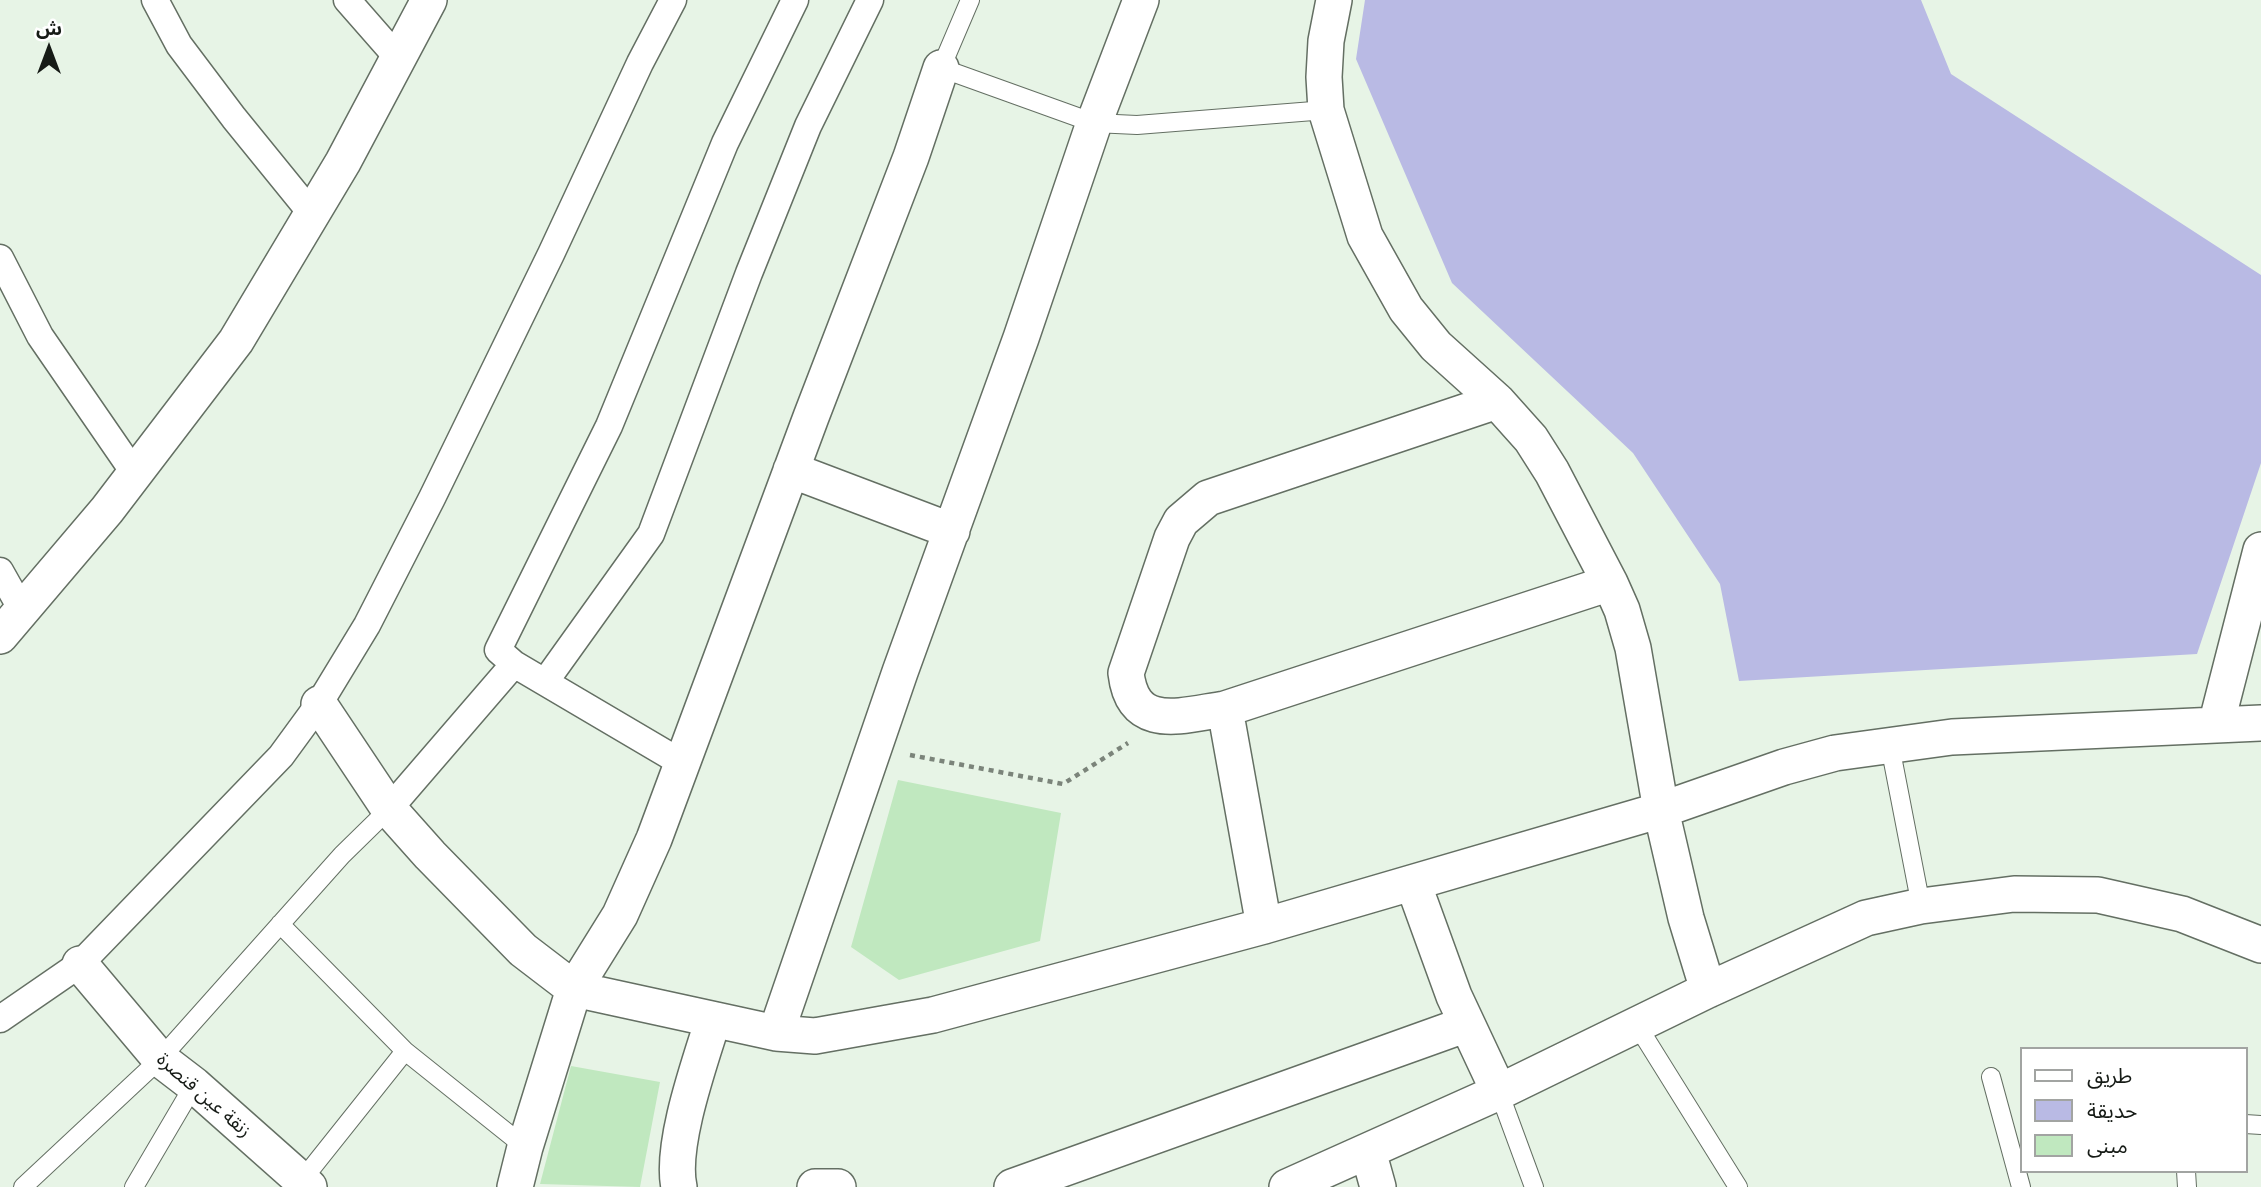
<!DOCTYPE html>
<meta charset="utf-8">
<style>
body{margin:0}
#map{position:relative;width:2261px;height:1187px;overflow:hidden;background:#e7f4e6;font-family:"Golos Text","Noto Sans Arabic",sans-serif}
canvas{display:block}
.legend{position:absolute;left:2020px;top:1047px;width:228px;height:126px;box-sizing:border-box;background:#fff;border:2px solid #a2a4a2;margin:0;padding:9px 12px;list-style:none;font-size:21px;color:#161b16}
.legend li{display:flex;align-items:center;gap:14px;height:35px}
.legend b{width:35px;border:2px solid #a2a4a2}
.north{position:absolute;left:14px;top:14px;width:70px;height:70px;-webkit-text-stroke:5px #fff;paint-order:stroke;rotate:0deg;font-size:19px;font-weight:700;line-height:28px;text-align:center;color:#161b16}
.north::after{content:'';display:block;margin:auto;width:24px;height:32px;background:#161b16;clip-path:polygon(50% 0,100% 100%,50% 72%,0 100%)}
</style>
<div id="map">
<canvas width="2261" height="1187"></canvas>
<ul class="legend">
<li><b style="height:9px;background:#fff"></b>طريق</li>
<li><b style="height:19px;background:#b9bae4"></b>حديقة</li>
<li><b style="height:19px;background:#c0e8bf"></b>مبنى</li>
</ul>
<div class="north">ش</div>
</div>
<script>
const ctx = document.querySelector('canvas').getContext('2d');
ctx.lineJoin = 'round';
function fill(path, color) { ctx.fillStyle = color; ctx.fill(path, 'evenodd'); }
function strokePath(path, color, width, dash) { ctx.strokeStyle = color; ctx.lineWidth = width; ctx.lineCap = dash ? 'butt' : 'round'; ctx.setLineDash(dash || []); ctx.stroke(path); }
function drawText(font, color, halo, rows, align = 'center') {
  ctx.font = font + ' "Golos Text","Noto Sans Arabic",sans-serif'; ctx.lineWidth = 5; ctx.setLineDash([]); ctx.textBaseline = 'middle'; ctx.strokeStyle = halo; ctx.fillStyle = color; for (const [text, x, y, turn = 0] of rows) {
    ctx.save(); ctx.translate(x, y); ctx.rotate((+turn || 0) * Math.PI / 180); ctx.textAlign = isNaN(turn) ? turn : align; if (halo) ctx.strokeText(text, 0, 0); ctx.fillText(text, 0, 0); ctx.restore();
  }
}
fill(new Path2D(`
 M1365,0H1921L1951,74L2261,275V463L2197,654L1739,681L1720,584L1633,453L1452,283L1356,59Z`), '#b9bae4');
fill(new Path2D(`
 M898,780L1061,813L1040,941L899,980L851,947Z
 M571,1066L660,1082L640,1187L540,1184Z`), '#c0e8bf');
const service = new Path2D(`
 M970,0L941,68L1094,123L1137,125L1326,110
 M1890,746L1921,906
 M280,924L405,1051L525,1147
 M1637,1025L1738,1187
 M1991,1077L2021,1187
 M1499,1092L1534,1187
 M2245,1124L2261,1125
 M2186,1171L2187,1187
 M299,1184L405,1051
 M23,1187L160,1059L342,855L389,809
 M134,1187L194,1085`);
const pedestrian = new Path2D(`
 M155,0L179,45L234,118L312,214
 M347,0L397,57
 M0,258L40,336L135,474
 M0,571L22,610
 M545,682L651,534L749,273L808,126L870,0
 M682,763L514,664L498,650L609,426L725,143L795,0
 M389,809L514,664
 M0,1019L80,964L281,756L319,704L367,625L432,498L551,254L640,63L673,0`);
const minor = new Path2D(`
 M1334,0L1326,41L1324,77L1326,110L1365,236L1406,309L1436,346L1497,401L1531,439L1552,472L1610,583L1622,610L1633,648L1661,810L1686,918L1708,990
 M791,470L952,531
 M0,636L107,510L236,341L343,162L429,0
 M319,704L389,809L430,855L523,950L574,989L776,1033L815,1036L933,1015L1264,926L1661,810L1784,767L1835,753L1952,737L2261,723
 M1225,709C1182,715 1133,733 1126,673L1172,538L1181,521L1208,498L1497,401
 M2216,725L2261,550
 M1413,883L1454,996L1499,1092
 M1264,926L1225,709L1610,583
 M80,964L160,1059L194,1085L309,1187
 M776,1033L900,672L1021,338L1094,123L1141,0
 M1368,1151L1378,1187
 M515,1187L525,1147L574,989L620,915L654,839L811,417L911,157L941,68
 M679,1187C670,1145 700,1062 713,1020
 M815,1187H838
 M1012,1187L1467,1024
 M1287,1187L1499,1092L1708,990L1866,918L1921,906L2014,894L2098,895L2182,914L2261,945`);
strokePath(service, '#646f63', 20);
strokePath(pedestrian, '#646f63', 29);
strokePath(minor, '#646f63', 38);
strokePath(new Path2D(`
 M910,755L1063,784L1128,743`), '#7b847a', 4.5, [5, 5]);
strokePath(service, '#fff', 18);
strokePath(pedestrian, '#fff', 26);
strokePath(minor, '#fff', 35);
drawText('19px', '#161b16', '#fff', [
 ["زنقة عين قنصرة",204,1095,41]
]);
</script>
